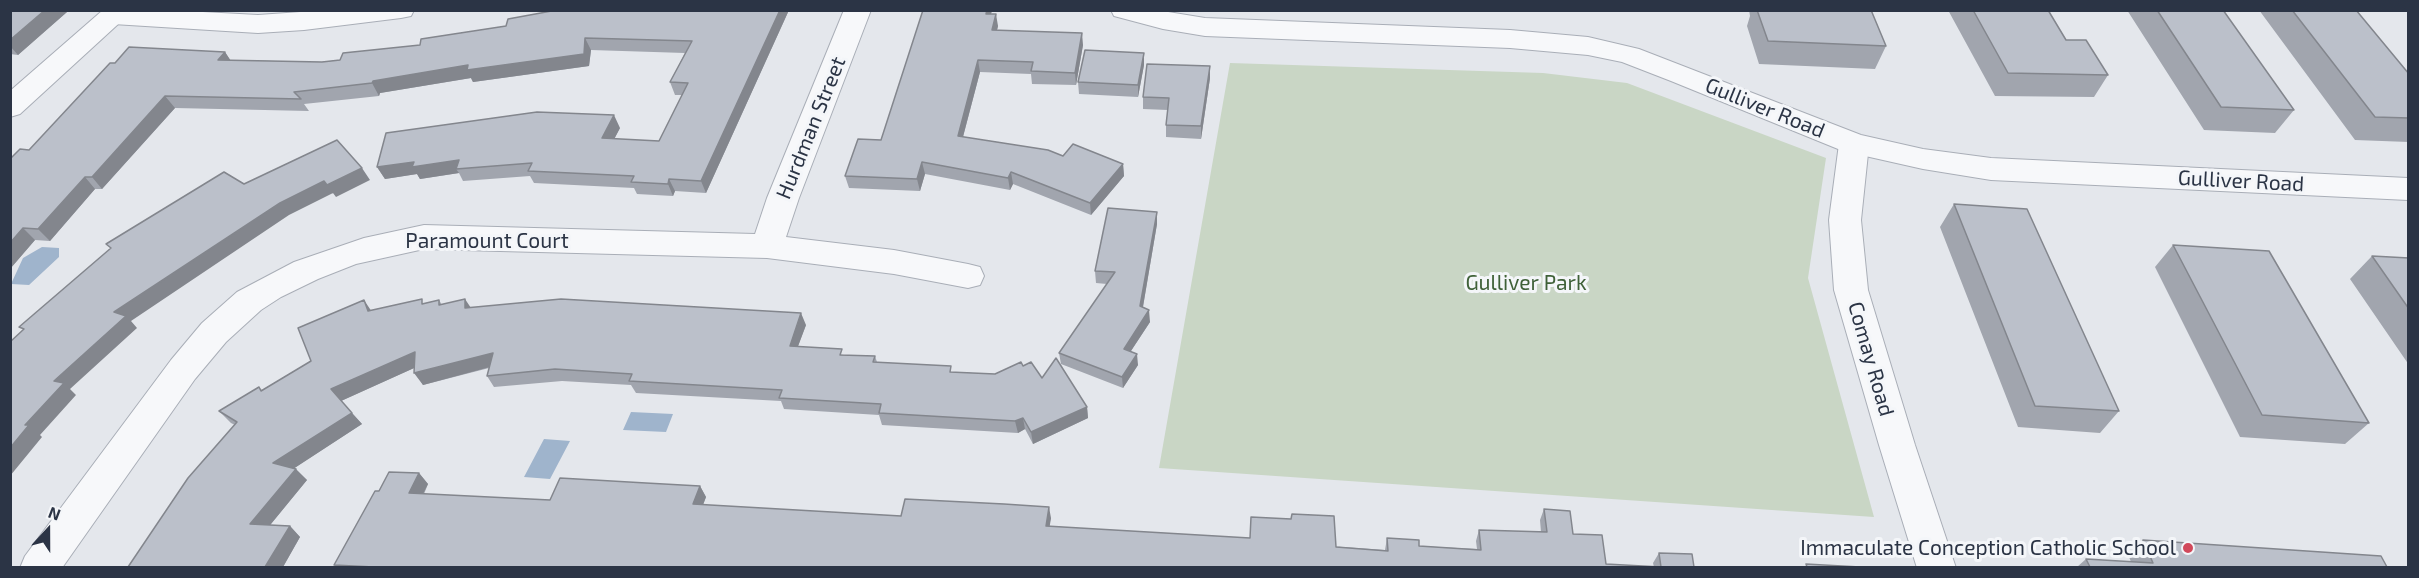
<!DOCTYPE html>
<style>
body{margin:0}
#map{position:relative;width:2419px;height:578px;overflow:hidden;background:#e4e7ec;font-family:"Exo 2",sans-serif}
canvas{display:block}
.frame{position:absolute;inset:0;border:12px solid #2b3445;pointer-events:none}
.north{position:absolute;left:18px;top:500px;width:60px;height:60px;-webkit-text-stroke:4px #f4f6f9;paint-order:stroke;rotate:21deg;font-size:16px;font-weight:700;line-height:24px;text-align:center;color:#2b3445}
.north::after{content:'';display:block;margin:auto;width:21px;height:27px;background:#2b3445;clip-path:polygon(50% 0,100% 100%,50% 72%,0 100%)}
</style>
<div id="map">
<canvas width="2419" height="578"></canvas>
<div class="frame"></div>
<div class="north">N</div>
</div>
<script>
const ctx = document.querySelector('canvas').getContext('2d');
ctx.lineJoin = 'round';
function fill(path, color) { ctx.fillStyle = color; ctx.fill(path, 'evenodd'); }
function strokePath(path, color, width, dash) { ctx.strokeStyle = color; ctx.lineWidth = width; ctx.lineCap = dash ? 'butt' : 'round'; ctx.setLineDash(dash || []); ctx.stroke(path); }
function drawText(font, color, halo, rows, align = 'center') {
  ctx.font = font + ' "Exo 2",sans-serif'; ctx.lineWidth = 6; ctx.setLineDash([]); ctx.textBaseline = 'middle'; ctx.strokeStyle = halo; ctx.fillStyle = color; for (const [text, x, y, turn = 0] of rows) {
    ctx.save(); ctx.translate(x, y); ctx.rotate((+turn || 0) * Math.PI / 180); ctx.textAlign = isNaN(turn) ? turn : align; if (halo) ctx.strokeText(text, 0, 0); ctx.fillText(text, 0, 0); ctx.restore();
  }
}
fill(new Path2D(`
 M1230,63L1543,73L1627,83L1826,158L1808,278L1874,517L1159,468Z`), '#c9d6c5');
fill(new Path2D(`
 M42,247L59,248V257L29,285L11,284L23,258Z
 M631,412L673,414L666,432L623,430Z
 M544,439L570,441L550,479L524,477Z`), '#9fb4cc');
const minor = new Path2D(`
 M103,10H123L127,16L20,114L10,117V91Z
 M844,10H871L799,198L786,237L894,250L968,264L980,267L984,276L980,285L968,288L894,274L767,258L424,249L356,264L318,279L281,297L261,310L226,342L195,379L62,568H20L25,556L171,360L202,323L237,292L294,262L364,238L424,225L755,234L767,198Z
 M1854,134L1865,137L1869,144L1861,220L1868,290L1915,445L1956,568H1917L1879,445L1834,290L1829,220L1839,144L1843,137Z`);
const tertiary = new Path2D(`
 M103,10H166L258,15L329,10H414L411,16L401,18L304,30L258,33L113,24L103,22L99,16Z
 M1111,10H1156L1205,18L1510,30L1588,37L1639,49L1861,135L1923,149L1991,158L2408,178V200L1991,180L1923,169L1843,151L1671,81L1622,62L1588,55L1510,48L1205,36L1163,29L1114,16Z`);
strokePath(minor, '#a9aeb7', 2);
strokePath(tertiary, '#a9aeb7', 2);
fill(minor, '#f7f8fa');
fill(tertiary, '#f7f8fa');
fill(new Path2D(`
 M10,10L67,12L18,55L10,54Z
 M789,10L706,193L675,191L673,196L637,194L634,188L534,183L530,176L463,181L459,173L420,179L417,174L385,179L377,167L620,128L614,139L659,141L682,95H675L670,82L685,53L591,50L589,66L473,82L471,78L380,93L379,96L304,104L309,111L175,108L102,189H95L50,241L35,240L10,269V159L29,150L115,63L225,52L230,60L322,62Z
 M923,10H992L991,14L998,26L997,30L1083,45L1076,85L1032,84L1031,74L980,72L963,137L1063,156L1123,164L1124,176L1091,215L1013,184L1010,190L925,174L920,191L849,188L845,176L881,140Z
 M1749,10H1871L1886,46L1875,69L1759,64L1747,26L1750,16Z
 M1948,10H2048L2066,40L2108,75L2094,97L1995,96Z
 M2127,10H2223L2294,110L2275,133L2204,130Z
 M2259,10H2356L2409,74V142L2355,140Z
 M1144,65L1138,97L1079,94L1078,82Z
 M1210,78L1201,139L1166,137V125L1168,110L1143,109V97Z
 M1954,204L2119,411L2100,433L2018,427L1940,227Z
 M1157,212V224L1143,307L1150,322L1131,351L1138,365L1123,388L1061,364L1059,353L1107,284L1096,283L1095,271Z
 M2173,245L2369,423L2345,444L2240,437L2155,267Z
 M2372,256L2409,258V365L2350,279Z
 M439,300L442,305L470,308L806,325L798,346L844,355L875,356L877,362L952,372L995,374L1023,366L1087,407L1088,418L1033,444L1025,429L1018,433L882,425L879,415L784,409L781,401L636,393L631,385L562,381L494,387L487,376L489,368L423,385L414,368L341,401L362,424L294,468L307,480L270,525L290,526L300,537L283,567L235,425L231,423L219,411L259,387L262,390L311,361L371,311L425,304Z
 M419,473L428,484L424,494L550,500L700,486L706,497L703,505L901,516L1051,518L1049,526L1385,550L1387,538L1419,546L1477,549L1476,541L1479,530L1541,532L1540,520L1544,509L1573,534L1606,564L1654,567L1653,563L1659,553L1694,567H336L334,565L379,491Z
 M2143,540L2387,567H2077L2086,559L2131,562L2128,554Z`), '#a1a5ae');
fill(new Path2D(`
 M45,10H65L67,12L18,55L10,46V40Z
 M780,10H789L706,193L701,181Z
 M987,10H992L988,26L986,14Z
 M996,14L998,26L994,42L992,30Z
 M1082,33L1083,45L1076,85L1075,73Z
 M585,38L591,50L589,66L473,82L471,78L380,93L379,96L372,83L373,81Z
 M225,52L233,64L218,60Z
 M1144,53V65L1138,97V85Z
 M978,60L980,72L960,148L958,136Z
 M1210,66V78L1201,139V126Z
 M165,96L175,108L102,189L92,177Z
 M614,115L620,128L608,151L602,138Z
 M459,160L456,169L459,173L420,179L417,174L385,179L377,167L414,162Z
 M922,162L925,174L920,191L917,179Z
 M1123,164L1124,176L1091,215L1090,203Z
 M362,168L370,180L336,197L327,185Z
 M1011,172L1013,184L1010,190L1008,178Z
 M85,177L95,189L50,241L38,229Z
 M669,179L675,191L673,196L668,184Z
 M324,181L333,193L289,215L131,321L137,328L70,389L76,395L40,435L42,437L10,476V448L25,425L54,381L114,312L280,203Z
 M1157,212V224L1141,318L1140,306Z
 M23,228L35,240L10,269V243Z
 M465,299L473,311L465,308Z
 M364,300L372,312L368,311Z
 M1149,310L1150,322L1125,360L1124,349Z
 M801,313L806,325L794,357L790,346Z
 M415,352L423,364L341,401L331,389Z
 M493,353L501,364L423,385L414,373Z
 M1137,354L1138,365L1123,388L1122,377Z
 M1087,407L1088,418L1033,444L1031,432Z
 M352,413L362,424L284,475L273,463Z
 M1023,418L1025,429L1018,433L1015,421Z
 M296,469L307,480L262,535L250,524Z
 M419,473L428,484L418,504L409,493Z
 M700,486L706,497L699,515L693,504Z
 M1049,507L1051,518L1048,537L1046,526Z
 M290,526L300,537L283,567H265Z`), '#83868d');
const building = new Path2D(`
 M10,10H45L10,40Z
 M557,10H780L701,181L669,179L668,184L631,182L634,176L528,171L532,163L456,169L459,160L412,167L414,162L377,167L386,133L537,112L614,115L602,138L659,141L688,83L670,82L692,41L585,38L584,54L467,70L468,65L373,81L372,83L294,92L301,99L165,96L92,177H85L38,229L23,228L10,243V159L20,149L29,150L110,63H115L129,47L225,52L218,60L322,62L340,60L343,53L420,45L421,39L506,26L508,19Z
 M923,10H987L986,14H996L992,30L1082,33L1075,73L1031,71L1033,62L978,60L958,136L1048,150L1063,156L1073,144L1123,164L1090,203L1011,172L1008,178L922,162L917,179L845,176L858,139L881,140Z
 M1757,10H1871L1886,46L1768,41Z
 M1973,10H2048L2066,40H2086L2108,75L2008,73Z
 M2157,10H2223L2294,110L2221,107Z
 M2292,10H2356L2409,74V118L2375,117Z
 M1085,50L1144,53L1138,85L1078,82Z
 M1147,64L1210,66L1201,126L1166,125L1169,98L1143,97Z
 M337,140L362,168L327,185L324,181L280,203L114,312L126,316L54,381L64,383L25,425H29L10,448V342L24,329L19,327L111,248L106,244L224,172L244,184Z
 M1954,204L2027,209L2119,411L2035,406Z
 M1108,208L1157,212L1140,306L1149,310L1124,349L1137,354L1122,377L1059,353L1115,272L1095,271Z
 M2173,245L2269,251L2369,423L2262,415Z
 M2372,256L2409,258V309Z
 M422,299V304L439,300V305L465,299V308L561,299L801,313L790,346L842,349L840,355L875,356L873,362L951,366L950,372L995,374L1021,362L1023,366L1031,362L1042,378L1056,358L1087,407L1031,432L1023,418L1015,421L879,413L881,404L779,398L782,390L629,381L632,374L555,369L487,376L493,353L414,373L415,352L331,389L352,413L273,463L296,469L250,524L290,526L265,567H128L188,478L237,422L219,411L259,387L261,391L311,361L298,328L364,300L368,311Z
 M389,472L419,473L409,493L550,500L560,478L646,483L700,486L693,504L901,516L905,499L1004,504L1049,507L1046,526L1250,538L1251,517L1291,519L1292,514L1334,516L1336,547L1388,551L1387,538L1419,540V546L1481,550L1479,530L1547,532L1544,509L1570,511L1573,534L1602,535L1606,564L1661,567L1659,553L1692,554L1694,567H374L334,565L375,491H379Z
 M2143,540L2381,556L2387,567H2090L2086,559L2153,563Z
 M1806,564L1860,567H1807Z`);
fill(building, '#bbc0ca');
strokePath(building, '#83868d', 1.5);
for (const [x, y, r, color] of [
 [2188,548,6,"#d1495b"]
]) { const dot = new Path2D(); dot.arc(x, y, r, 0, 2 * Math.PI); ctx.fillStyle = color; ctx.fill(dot); strokePath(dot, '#f4f6f9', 2); }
drawText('21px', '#2b3445', '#f4f6f9', [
 ["Gulliver Road",1765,108,22],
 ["Hurdman Street",811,128,-68],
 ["Gulliver Road",2241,181,3],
 ["Paramount Court",487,241],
 ["Comay Road",1871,359,74]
]);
drawText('21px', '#3f6138', '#f4f6f9', [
 ["Gulliver Park",1526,283]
]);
drawText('21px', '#2b3445', '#f4f6f9', [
 ["Immaculate Conception Catholic School",2176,548]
], 'right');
</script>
